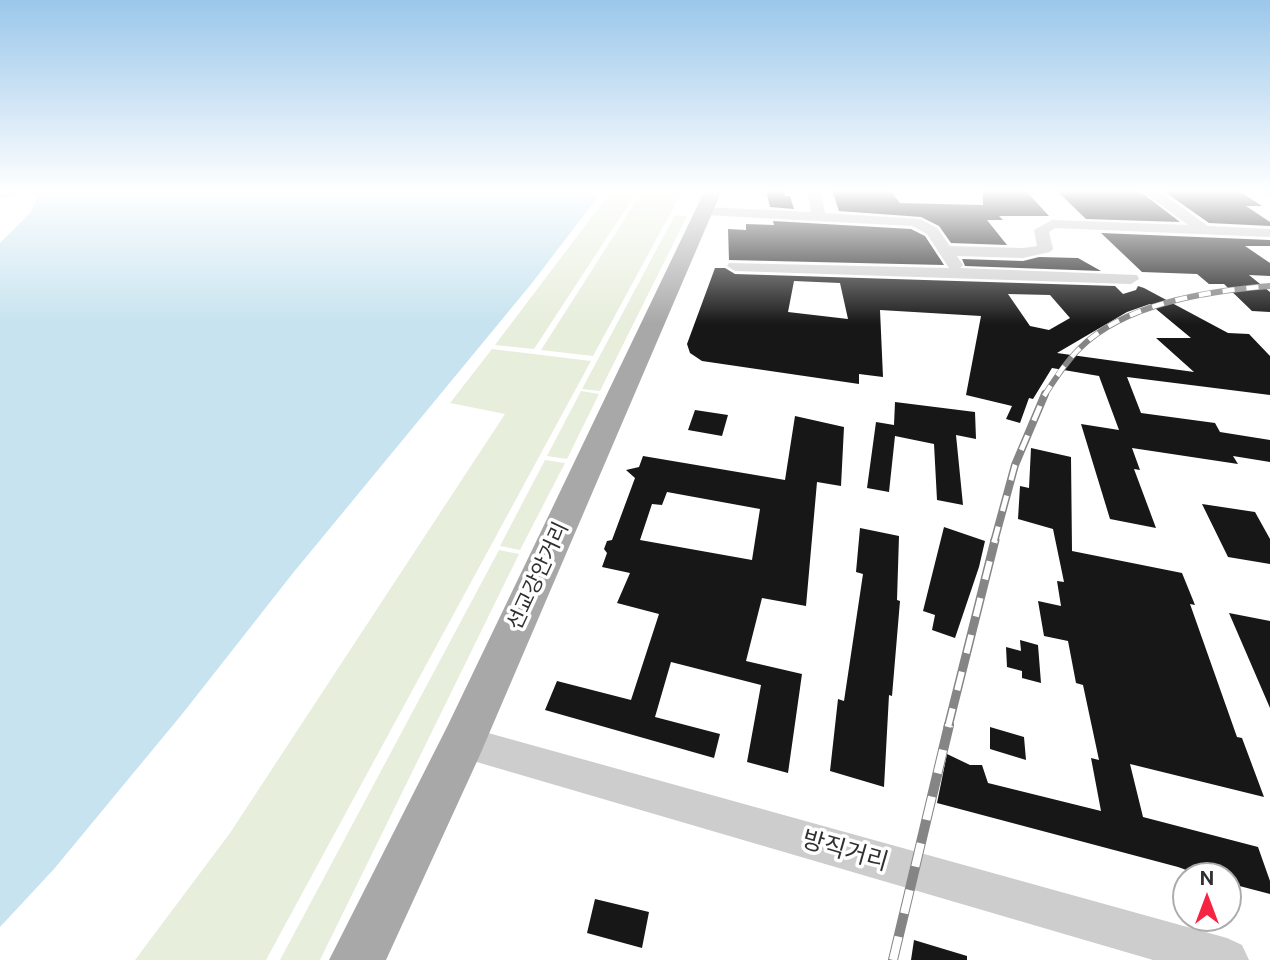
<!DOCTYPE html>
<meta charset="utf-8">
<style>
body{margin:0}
#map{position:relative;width:1270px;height:960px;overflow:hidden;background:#fff;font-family:"Public Sans",sans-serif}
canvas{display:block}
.north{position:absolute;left:1172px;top:862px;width:70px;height:70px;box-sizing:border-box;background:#fff;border:2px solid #acacac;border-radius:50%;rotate:0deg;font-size:19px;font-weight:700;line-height:28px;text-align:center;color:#303030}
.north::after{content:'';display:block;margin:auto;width:24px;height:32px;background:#f62343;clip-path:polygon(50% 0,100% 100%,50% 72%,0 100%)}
</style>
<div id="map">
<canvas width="1270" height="960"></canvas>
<div class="north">N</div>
</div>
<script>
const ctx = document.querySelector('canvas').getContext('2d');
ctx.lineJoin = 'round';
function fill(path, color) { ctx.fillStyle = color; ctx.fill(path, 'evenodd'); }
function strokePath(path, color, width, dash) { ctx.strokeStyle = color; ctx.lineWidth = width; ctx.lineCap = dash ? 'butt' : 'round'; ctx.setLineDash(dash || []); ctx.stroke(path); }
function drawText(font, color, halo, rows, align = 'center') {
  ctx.font = font + ' "Public Sans","Noto Sans KR",sans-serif'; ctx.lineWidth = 7; ctx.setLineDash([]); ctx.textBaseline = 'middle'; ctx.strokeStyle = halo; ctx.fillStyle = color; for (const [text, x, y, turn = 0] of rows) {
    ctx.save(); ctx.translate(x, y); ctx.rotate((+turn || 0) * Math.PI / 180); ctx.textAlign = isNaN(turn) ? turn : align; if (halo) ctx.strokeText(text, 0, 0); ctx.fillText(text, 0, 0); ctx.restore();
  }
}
fill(new Path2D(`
 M612,190H638L534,349L495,345Z
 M643,190H683L593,356L541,350Z
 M675,215L687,216L600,391L582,389Z
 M492,349L591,361L266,960H135L230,833L505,414L450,403Z
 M581,391L599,394L567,459L547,456Z
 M545,460L565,463L520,550L500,546Z
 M499,550L519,554L320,960H280Z`), '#e7eedc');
fill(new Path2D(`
 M0,190H603L532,283L293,573L183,713L54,869L0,927V243L30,213L37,199L32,194L0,198Z`), '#c7e3ef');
fill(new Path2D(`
 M766,190H784L785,196H790L794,209L770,207Z
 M832,190H890L900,203L983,205V190H1025L1049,216H999L1003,220H987L1007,245L951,243L939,226L921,217L839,211Z
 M1056,190H1138L1180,222L1086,219Z
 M1162,190H1237L1262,206H1246L1270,222V226L1209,223Z
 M773,221L911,229L925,236L944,265L729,260L728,229L746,230V224L774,225Z
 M1101,233L1270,240V246H1245L1270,263V276L1249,275L1270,292V312L1252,311L1224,284H1209L1197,274L1142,272Z
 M1039,257L1078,258L1101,271L965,266L962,259L1023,261Z
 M715,268H725L735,274L1115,286L1123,294L1136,290L1138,286L1144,288L1228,333L1249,334L1270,356V395L1127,377L1141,413L1215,423L1220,432L1270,440V462L1233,456L1238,464L1132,448L1140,470L1134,469L1156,528L1110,519L1081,424L1119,430L1099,376L1052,368L1033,399L1029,398L1020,423L1006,419L1012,406L966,395L981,316L880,310L883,377L859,374V384L702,361L690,353L687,344ZM794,281L840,283L848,319L788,312ZM1008,294L1050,295L1070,318L1049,330L1030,326ZM1150,304L1191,338H1156L1194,372L1057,353L1127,312Z
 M895,402L975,412L976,439L956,435L963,505L937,500L934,444L895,436L889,492L867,488L876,422L894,425Z
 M695,410L728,415L722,436L688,430Z
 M795,416L844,427L841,486L817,482L806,606L762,598L746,661L802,674L788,773L747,762L761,685L671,662L655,717L720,734L714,758L545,710L557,681L631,700L659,614L617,603L630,573L602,567L607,553L604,549L607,541L612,540L635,478L626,470L639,467L643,456L785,480ZM667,492L760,509L752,560L640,540L652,504L662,505Z
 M1031,448L1071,457L1072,551L1182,573L1195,605L1190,604L1237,737L1242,738L1264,797L1130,764L1143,817L1258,847L1270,881V894L1228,883V876H1203L1178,867L937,803L947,754L970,765H982L988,783L1101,811L1091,758L1099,760L1083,685L1076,683L1068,641L1044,636L1038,601L1061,606L1057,581L1064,582L1053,529L1018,519L1020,486L1029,488Z
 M1202,504L1255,512L1270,539V564L1228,557Z
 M944,527L985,541L979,567L955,638L932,630L935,615L923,611Z
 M860,528L899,536L897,600L900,601L892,696L889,695L884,787L830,771L838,699L844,701L863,574L856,572Z
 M1229,613L1270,621V708Z
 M1020,640L1038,645L1041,683L1022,678V671L1007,667L1006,647L1021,651Z
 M990,727L1024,737L1026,760L990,749Z
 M595,899L649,912L642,948L587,933Z
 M914,940L967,956V960H911Z`), '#171717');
fill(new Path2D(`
 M807,190H821L825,213L920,219L937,228L950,246L1023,248L1037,246L1034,230L1052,220L1188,225L1141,190H1157L1208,226L1270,229V237L1055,228L1049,232L1053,249L1050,252L1023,258L957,256L963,265L960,268L1137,275L1139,279L1131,284L735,271L727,266L729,263L949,268L927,234L912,226L705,215L698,211L705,207L811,212Z
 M1256,190H1270V196L1258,193Z
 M463,726L1227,938L1242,945L1249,960H1153L463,758L451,754L446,742L451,730Z`), '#cdcdcd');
fill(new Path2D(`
 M705,190H722L479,757L386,960H329L447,727Z`), '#a8a8a8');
const railFar3 = new Path2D(`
 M1044,396C1055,379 1065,363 1079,349C1124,303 1209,291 1270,286`);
const railFar2 = new Path2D(`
 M994,542L1015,465L1045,394`);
const railFar1 = new Path2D(`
 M948,727L995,540`);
const rail = new Path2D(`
 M893,960L949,725`);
strokePath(railFar3, '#858585', 6);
strokePath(railFar2, '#858585', 8);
strokePath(railFar1, '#858585', 9);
strokePath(rail, '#858585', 10);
strokePath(railFar3, '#fff', 4.5, [12]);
strokePath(railFar2, '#fff', 5, [16]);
strokePath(railFar1, '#fff', 6, [19]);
strokePath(rail, '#fff', 8, [24]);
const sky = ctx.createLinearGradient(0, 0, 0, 324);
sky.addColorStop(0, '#9bc7eb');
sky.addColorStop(0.59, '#fff');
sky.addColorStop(1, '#ffffff00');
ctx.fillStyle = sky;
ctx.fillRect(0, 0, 1270, 324);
drawText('21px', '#303030', '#fff', [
 ["선교강안거리",538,576,-65]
]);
drawText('24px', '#303030', '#fff', [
 ["방직거리",845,851,16]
]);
</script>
